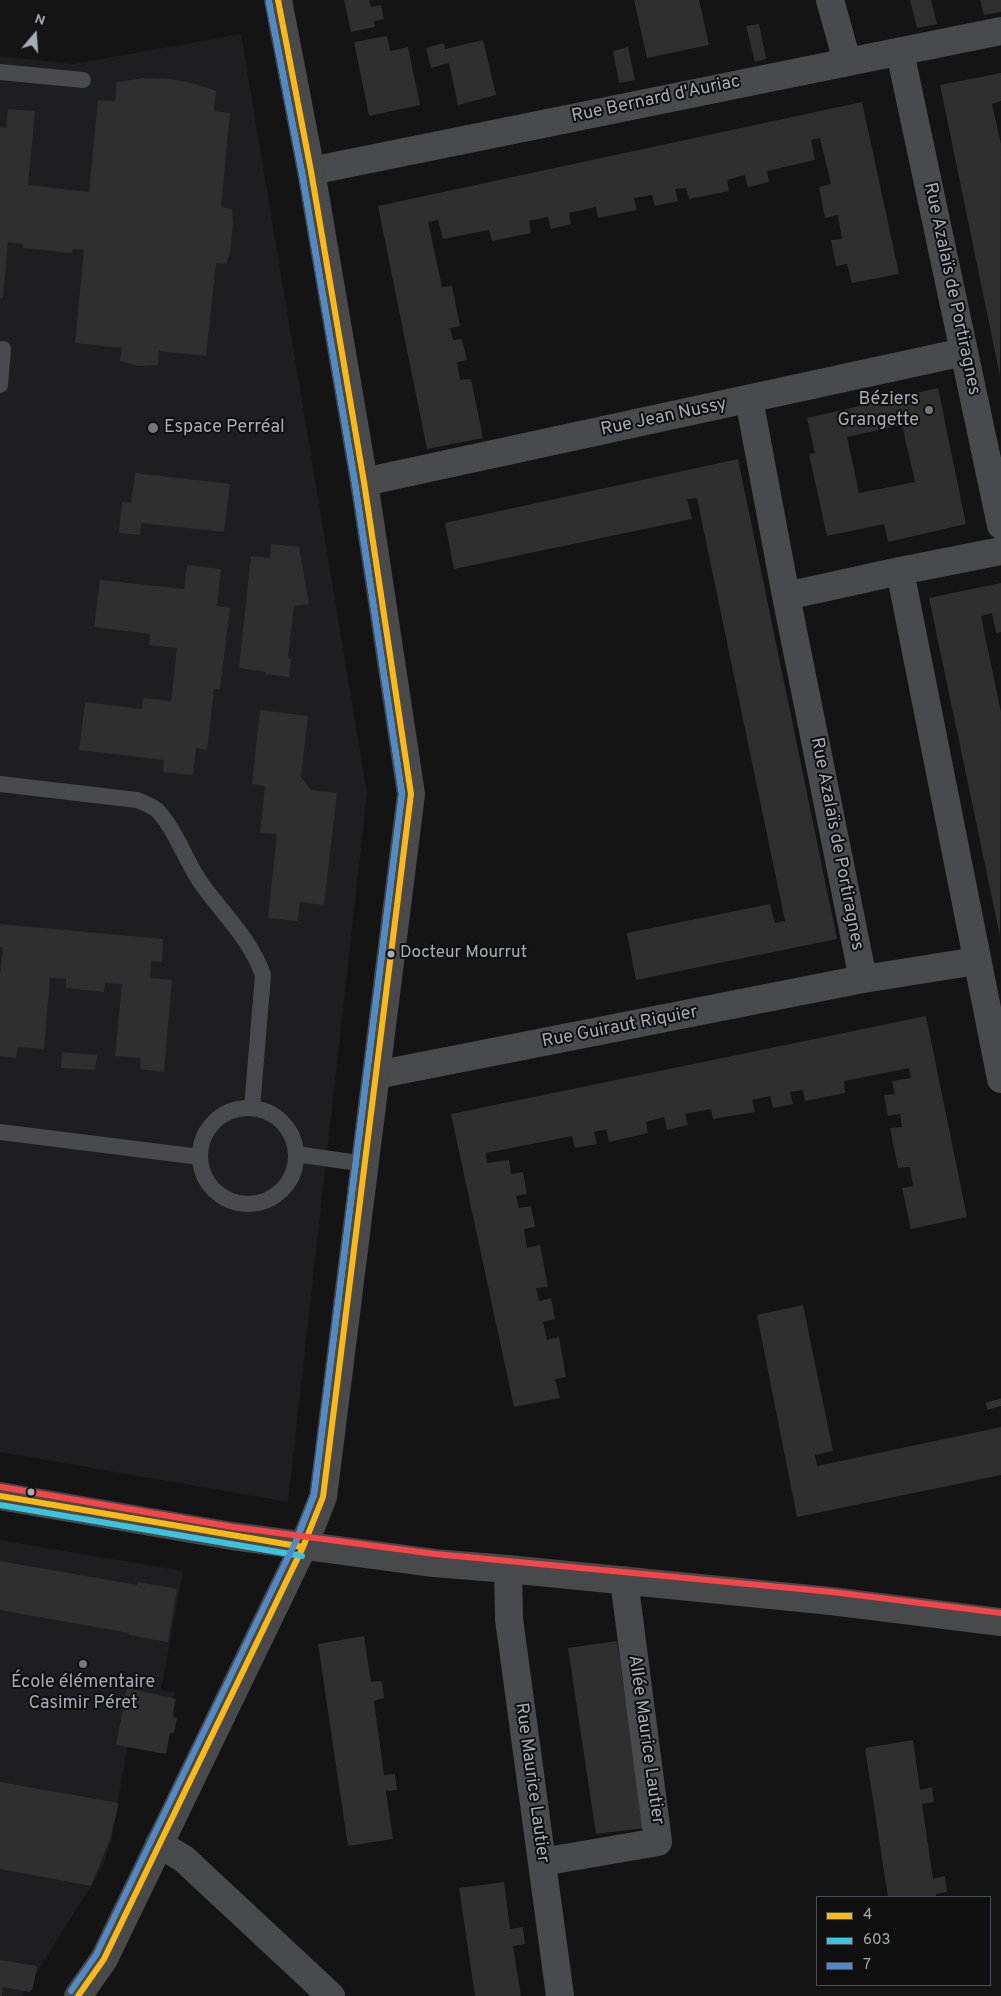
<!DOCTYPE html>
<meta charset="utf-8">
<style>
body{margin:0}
#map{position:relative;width:1001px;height:1996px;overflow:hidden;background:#141415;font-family:Overpass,sans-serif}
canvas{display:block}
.legend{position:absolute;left:816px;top:1896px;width:175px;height:90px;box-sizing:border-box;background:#0f0f10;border:1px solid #4b4e52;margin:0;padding:6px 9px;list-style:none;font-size:15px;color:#a6acb5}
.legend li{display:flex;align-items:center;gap:10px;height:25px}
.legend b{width:25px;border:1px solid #4b4e52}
.north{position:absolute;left:10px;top:10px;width:50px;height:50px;-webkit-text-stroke:4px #0f0f10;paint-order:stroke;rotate:18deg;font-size:14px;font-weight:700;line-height:20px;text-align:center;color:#a6acb5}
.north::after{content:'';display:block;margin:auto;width:18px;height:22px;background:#a6acb5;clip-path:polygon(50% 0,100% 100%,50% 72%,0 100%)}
</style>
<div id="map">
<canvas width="1001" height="1996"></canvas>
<ul class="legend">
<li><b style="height:6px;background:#fdb913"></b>4</li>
<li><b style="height:6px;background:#3dc4dc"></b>603</li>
<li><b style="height:6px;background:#528ac8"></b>7</li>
</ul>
<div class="north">N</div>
</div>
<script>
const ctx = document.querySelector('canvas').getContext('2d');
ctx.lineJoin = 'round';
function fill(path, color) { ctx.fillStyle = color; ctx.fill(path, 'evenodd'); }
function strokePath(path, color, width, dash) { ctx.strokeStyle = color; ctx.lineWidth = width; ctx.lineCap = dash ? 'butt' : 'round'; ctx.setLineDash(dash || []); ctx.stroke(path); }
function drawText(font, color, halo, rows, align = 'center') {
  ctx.font = font + ' Overpass,sans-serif'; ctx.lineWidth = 4; ctx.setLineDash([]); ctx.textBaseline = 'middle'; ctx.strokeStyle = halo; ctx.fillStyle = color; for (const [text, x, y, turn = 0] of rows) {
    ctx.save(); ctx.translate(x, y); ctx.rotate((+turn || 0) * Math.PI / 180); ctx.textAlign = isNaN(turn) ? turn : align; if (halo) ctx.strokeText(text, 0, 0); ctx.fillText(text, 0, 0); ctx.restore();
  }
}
fill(new Path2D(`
 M241,34L367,793L288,1502L0,1452V56L73,64Z
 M0,1540L183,1571L161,1690L175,1692L171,1710L175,1712L173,1727L128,1742L111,1842L101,1870L22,1996H0Z`), '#1e1e20');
fill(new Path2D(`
 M344,0H369L371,7L381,5L384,19L374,21L375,27L351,32Z
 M634,0H699L709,45L647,58Z
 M910,0H931L937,24L917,28Z
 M980,0H1001V12L984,15Z
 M759,24L766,59L755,62L746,26Z
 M387,36L390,51L408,47L420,105L369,116L354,42Z
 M483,40L496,95L458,105L449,63L431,68L426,48L444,43L445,49Z
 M628,47L635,80L619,83L613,51Z
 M1001,73V101L992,104L1001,144L1000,376L940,85Z
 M144,78L169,79L192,83L214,90L216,91L214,111L230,113L221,207L232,209L233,225L230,253L226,264L216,263L206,356L159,351L158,365L138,366L120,361L122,348L75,343L84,250L73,249L72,253L23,248V244L8,242L3,298H0V127L6,128L8,109L35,111L28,185L89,192L98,100L115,101L117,82Z
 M862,102L899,274L852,283L847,264L836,266L831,240L842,239L838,215L825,218L819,187L831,184L820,138L811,140L815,160L767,171L769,182L748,187L745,175L727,180L729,191L689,199L686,188L675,189L678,201L655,206L652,195L634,198L637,210L598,218L596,207L569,213L571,224L551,229L548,217L529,221L531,233L492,241L489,230L443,239L438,220L428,222L442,287L452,286L460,326L450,328L453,340L462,339L467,360L457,362L460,380L471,379L483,438L427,449L378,206Z
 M938,388L966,524L888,542L884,524L827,536L809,454L815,453L807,418ZM902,425L915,482L859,493L847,437Z
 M738,459L837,939L636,980L627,933L770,904L775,923L785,921L697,498L687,499L692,519L454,569L445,523Z
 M135,473L230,484L224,532L141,523L140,535L119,533L122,502L131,503Z
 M271,544L299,547L309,604L294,606L288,658L291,659L289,677L265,674L266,672L239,668L251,556L270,558Z
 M187,565L221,569L217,606L230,608L220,689H214L207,750L196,748L193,775L163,772L164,760L79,750L85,702L142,709L143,698L171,701L177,648L149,645L150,634L94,627L100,580L184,589Z
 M1001,583V632L996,633L992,613L981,616L1001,712L1000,936L929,598Z
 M260,710L308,716L301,777L311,790L337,793L324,905L300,902L298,921L268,918L277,834L260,833L265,786L252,784Z
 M0,924L163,939L162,962L151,961L150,978L172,980L164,1072L140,1069L141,1058L115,1056L122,984L105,983L104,992L66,988V979L50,978L44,1049L18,1047L16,1058L0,1056V976L3,948L0,947Z
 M926,1016L967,1217L911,1229L902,1188L913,1186L910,1167L898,1168L890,1128L902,1127L900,1114L888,1116L884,1095L895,1094L892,1081L911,1078L909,1068L844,1081L845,1093L805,1101L803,1090L790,1092L793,1104L773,1108L770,1096L752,1100L755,1112L713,1119L711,1109L685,1114L688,1125L667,1130L664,1117L646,1122L648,1133L609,1142L606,1129L594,1132L597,1144L575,1148L572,1136L486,1153L487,1163L509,1160L511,1174L523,1172L527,1194L516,1196L519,1208L531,1206L535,1227L524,1229L527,1248L540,1245L548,1287L536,1288L539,1301L551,1298L555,1319L543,1322L547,1340L559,1337L566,1377L555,1379L560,1398L514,1407L451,1114Z
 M62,1052L97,1055L95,1070L61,1068Z
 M803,1305L833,1451L815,1455L817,1466L1001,1427V1475L797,1517L757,1315Z
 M0,1561L137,1585L138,1582L177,1589L168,1642L128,1635L129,1633L0,1610Z
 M364,1636L371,1682L382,1681L384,1698L374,1701L384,1775L395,1774L397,1790L386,1791L393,1839L348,1846L318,1644Z
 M617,1641L645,1828L596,1834L568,1648Z
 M127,1688L176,1699L172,1717L177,1718L174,1733H170L166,1754L116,1745Z
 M913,1740L920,1790L932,1787L934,1802L922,1804L933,1879L945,1876L947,1892L936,1894V1897H888L865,1748Z
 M0,1782L119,1803L110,1839L91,1886L0,1869Z
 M504,1882L510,1929L523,1927L525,1944L513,1946L521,1996H475L459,1888Z
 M0,1960L37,1966L33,1988L30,1992L3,1987L2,1996H0Z`), '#2f2f30');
strokePath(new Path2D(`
 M999,1399L1001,1406`), '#313235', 28, [28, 14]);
strokePath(new Path2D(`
 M0,72L83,80
 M0,385L3,349
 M0,784L137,800C144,803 153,806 158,811C177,832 185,860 201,883C223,914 250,938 263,975L252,1108
 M200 1156a48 48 0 1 1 96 0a48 48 0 1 1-96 0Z
 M0,1132L200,1157
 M296,1154L365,1164`), '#494a4d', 16);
strokePath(new Path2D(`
 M830,0L847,61
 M900,52L1001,525
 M311,171L1001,31
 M749,399L786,596L863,979
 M364,482L964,352
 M1001,551L900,571L1001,1079
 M786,596L900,571
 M376,1075L863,979L977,961
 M508,1569L509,1619L560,1996
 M159,1844L184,1859L331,1996
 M542,1862L658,1842L624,1580`), '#494a4d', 28);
strokePath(new Path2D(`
 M0,1496L232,1536L434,1563L508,1569L831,1601L1001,1622
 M78,1996L104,1959L303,1547L323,1497L411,794L364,482L311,171L278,0`), '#48494b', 28);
strokePath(new Path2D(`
 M0,1496L303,1547
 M78,1996L104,1959L303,1547L323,1497L411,794L364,482L311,171L278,0`), '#fdb913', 6);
strokePath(new Path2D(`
 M269,2L302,173L355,483L402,794L314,1495L295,1544
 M0,1505L302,1556`), '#3dc4dc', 6);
strokePath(new Path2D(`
 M71,1991L96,1955L295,1543L314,1495L402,794L355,483L302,173L269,2`), '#528ac8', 6);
strokePath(new Path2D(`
 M1,1487L233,1527L435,1554L832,1592L1001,1613`), '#f4454a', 6);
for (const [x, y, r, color] of [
 [929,410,5,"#73777d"],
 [153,428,6,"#73777d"],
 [391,954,4.5,"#a6acb5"],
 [31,1492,4.5,"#a6acb5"],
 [83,1664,5,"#73777d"]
]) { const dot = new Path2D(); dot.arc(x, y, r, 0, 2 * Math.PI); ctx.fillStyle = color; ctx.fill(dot); strokePath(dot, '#0f0f10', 2); }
drawText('17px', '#a6acb5', '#0f0f10', [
 ["Docteur Mourrut",400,954]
], 'left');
drawText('18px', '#a6acb5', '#0f0f10', [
 ["Rue Bernard d'Auriac",656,100,-12],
 ["Rue Azalaïs de Portiragnes",951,289,78],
 ["Rue Jean Nussy",664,418,-12],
 ["Rue Azalaïs de Portiragnes",836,844,79],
 ["Rue Guiraut Riquier",620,1028,-11],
 ["Allée Maurice Lautier",645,1740,82],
 ["Rue Maurice Lautier",531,1783,82]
]);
drawText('18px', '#a6acb5', '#0f0f10', [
 ["Béziers",919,400],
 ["Grangette",919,421],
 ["Espace Perréal",164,428,"left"],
 ["École élémentaire",83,1683,"center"],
 ["Casimir Péret",83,1704,"center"]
], 'right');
</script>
